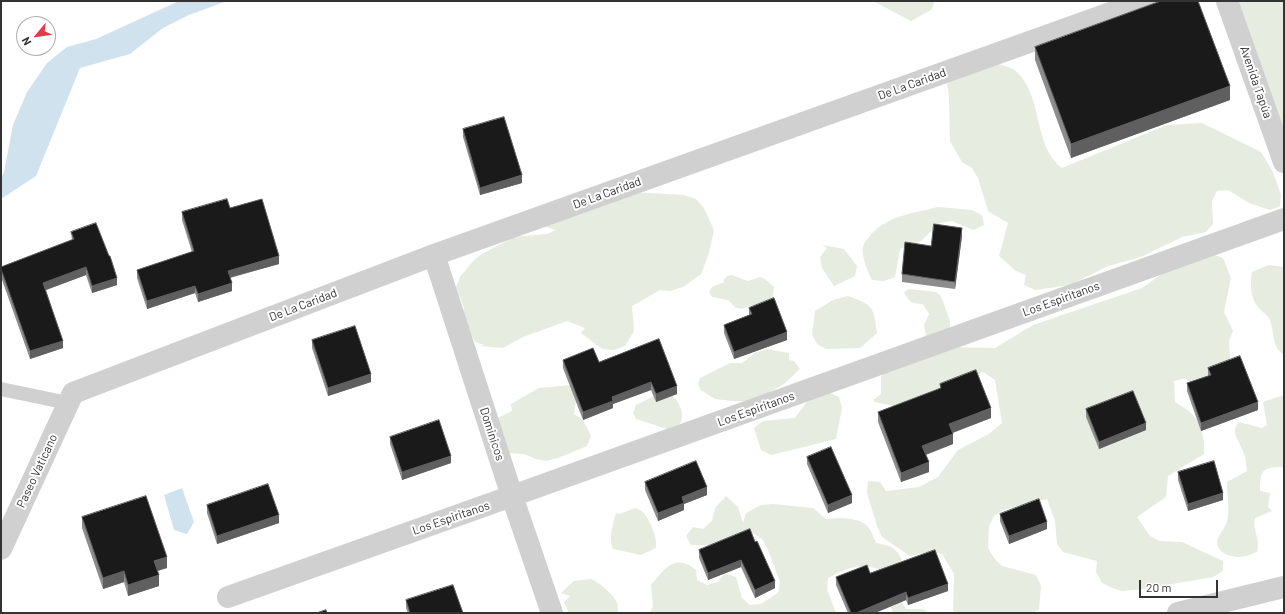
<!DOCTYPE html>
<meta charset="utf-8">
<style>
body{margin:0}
#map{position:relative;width:1285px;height:614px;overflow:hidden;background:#fff;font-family:Barlow,sans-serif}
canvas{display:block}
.frame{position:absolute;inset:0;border:2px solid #333;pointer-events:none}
.north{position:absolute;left:16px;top:16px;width:40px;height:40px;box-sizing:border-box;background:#fff;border:1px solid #adadad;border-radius:50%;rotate:241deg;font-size:11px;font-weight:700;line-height:16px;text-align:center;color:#333}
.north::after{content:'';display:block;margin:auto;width:14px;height:18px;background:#e63946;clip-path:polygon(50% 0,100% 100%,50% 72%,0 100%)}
.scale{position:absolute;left:1139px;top:580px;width:79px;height:18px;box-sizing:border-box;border:2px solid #333;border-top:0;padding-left:5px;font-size:12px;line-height:14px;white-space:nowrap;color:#333;-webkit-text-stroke:3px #fff;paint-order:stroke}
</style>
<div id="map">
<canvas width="1285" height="614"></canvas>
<div class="frame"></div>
<div class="north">N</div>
<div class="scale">20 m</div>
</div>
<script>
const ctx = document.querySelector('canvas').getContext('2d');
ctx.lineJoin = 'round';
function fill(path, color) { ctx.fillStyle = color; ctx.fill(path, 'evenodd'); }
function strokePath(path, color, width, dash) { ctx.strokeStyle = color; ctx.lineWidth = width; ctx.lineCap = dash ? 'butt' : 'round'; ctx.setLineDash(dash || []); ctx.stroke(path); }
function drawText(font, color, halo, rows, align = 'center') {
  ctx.font = font + ' Barlow,sans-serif'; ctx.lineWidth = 4; ctx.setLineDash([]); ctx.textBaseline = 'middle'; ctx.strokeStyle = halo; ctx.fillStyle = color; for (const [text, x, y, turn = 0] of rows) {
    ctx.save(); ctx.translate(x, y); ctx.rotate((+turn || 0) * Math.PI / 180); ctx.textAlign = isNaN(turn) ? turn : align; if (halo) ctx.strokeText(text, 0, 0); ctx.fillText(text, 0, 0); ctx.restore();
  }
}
fill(new Path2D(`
 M873,1H935L931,10L911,21Z
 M1227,1H1284V174Z
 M994,63C1001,65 1012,67 1017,72C1043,96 1033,147 1062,168L1167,125L1202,123L1261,152L1273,172L1281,195L1280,206L1270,210L1249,203L1228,190L1217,191L1212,201L1213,224L1206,232L1182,237L1141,257L1108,266L1070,285L1035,290L1024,285L1026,275L1016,271L999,256L1008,223L988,211L978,178L972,168L962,162L950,141L949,96L947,84L952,75Z
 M629,192L684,195L696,199L704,208L714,230L709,253L701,274L683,287L670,291L660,290L632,306L634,331L625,346L614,350L602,349L581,333L585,328L567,321L523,337L503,348L479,346L485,345L475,342L462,319L464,308L456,287L460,277L474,260L482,254L514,237L547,234L556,230L546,227L557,214Z
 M938,207L972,210L982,215L984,225L973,230L952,221L940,223L921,241L900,249L895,277L884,281L872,280C868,272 861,256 863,247C864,243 866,240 869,237C885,216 914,213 938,207Z
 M822,245L844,249L857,266L855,276L834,286L822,268L820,257L827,248Z
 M1212,254L1223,258L1231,278L1224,312L1233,331L1229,341L1231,374L1222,378L1188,381L1185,378L1174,381L1175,402C1181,406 1189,410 1193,415C1202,425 1205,441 1204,454L1168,476L1166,497L1137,517L1150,536L1160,541L1182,542L1223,561V571L1213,577L1144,589L1122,591L1112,588L1102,583L1096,572L1097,561L1063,552L1057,544L1055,521L1047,499L1003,510L994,516L989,526L988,548L994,558L1002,566L1036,575L1041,586L1039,610L1031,613H958L953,611L954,574L942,554L932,551L910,556L882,537L877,526L867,493L868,481L880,482L886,491L919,487L938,477L958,450L989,434L1002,423L995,380L983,372L960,384L928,403L895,406L875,402L873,400L881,394V377L891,362L952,347L995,348L1033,325L1142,288L1180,261Z
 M1269,265L1284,267L1283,354C1271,347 1275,330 1269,318C1266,314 1261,311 1258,307C1250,298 1250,283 1252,272Z
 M732,275L748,281L760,277L765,279L774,287L772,303L763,308L752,305L742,309L736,308L728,300L712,297L709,292L712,287L725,282L723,281L727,276Z
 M909,289L936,292L941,296L950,321V327L947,331L926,337L924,325L929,314L923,304C910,303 910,303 904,292Z
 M848,296C874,306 873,305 877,333L860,348L826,349L817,344L812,334L815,311L833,300Z
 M767,349L789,353V360L794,361L800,369L784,384L754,401H732L715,399L701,390L698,384L700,378L730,363H742L755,353Z
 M571,385L577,394L574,414L583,420L591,436L587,446L558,458L546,461L536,459L524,454L505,453L491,421L512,411L511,404L539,388Z
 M670,393C678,400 686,413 680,424L667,429L636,419L633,413L636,405L658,394Z
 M830,393L839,397L842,408L836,439L771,455L761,450L754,428L763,421L795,418L808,400Z
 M1284,395V467C1263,467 1260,469 1260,491L1270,493L1268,507L1272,511L1255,518C1252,529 1261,541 1257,552C1252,554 1245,557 1239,557C1229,557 1213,551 1218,538C1220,533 1225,528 1227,522C1230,510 1227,494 1227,482L1247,471C1246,465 1246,459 1244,454C1241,442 1229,433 1239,422L1262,428L1267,425L1263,402Z
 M726,496L738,507L743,523L746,513L761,505L773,504L813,508L826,519C839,518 860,516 869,528C872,532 874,539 876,543C890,546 895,546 902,560L890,570L900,600L906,609H923L929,613H893L878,569C858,562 845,569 828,578L827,589L836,613H650L653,606L651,585C665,568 675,553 696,570L697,580L707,585L718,582L725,573L736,577L742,598L750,605L761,604L778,593L780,582L768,550L762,539L753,533L724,545H691L686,536L693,527L703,529L712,521L715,508Z
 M635,508C638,509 641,510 643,512C650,520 658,539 656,548L641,555L613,549C608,537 613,525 616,513L620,514Z
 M591,579C599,582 614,595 617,603C618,606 618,610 618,613H569L564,602L570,596L561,593L574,581Z`), '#e6ecdf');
fill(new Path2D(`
 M179,1H227L189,15L163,28L130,54L80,68L36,176L1,199V178L4,172L13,125L27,92L47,63L67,47L96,39Z
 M182,488L194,522L187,534L174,530L164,495Z`), '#cfe2ee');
strokePath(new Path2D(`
 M1,389L68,403`), '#d0d0d0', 14);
strokePath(new Path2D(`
 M434,255L512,496L552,613
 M1,549L73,393L434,255L1144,1
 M228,597L512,496L1284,219`), '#d0d0d0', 22);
strokePath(new Path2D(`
 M1227,1L1284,162
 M1178,613L1284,587`), '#d0d0d0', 22);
fill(new Path2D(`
 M1035,47L1230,100L1071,158L1035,60Z
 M463,129L522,183L480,195L463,137Z
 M230,208L279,264L230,278L232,291L198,302L195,293L147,309L137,278V270L192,252L182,220V212Z
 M71,232L117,285L92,293L86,275L46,290L63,348L30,359L1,277V267L72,240Z
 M962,236L955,289L902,282V274L931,246Z
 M749,308L787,340L734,359L724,333V325L749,315Z
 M659,339L677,394L656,402L651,390L613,404V408L583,420L563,368V360L599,362Z
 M312,340L371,382L328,396L312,348Z
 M1208,368L1258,410L1201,431L1187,391V383L1208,376Z
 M940,384L991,418L953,433V444L926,455L929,472L901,482L878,422V412L940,389Z
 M1086,409L1146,430L1099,449L1086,417Z
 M390,437L451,463L402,480L390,444Z
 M807,457L852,503L828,513L807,464Z
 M1178,472L1223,500L1188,511L1178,480Z
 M645,482L707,495L684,504V510L658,521L645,490Z
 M207,505L279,523L217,544L207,513Z
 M1000,514L1047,529L1009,544L1000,521Z
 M82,517L167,568L157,571L159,586L128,596L124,582L103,589L82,528Z
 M750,529L775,588L755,598L741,567L708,580L699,558V550Z
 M870,573L948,591L908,605L906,600L875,613H848L836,585V577Z
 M406,600L463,613H408L406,608Z`), '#8c8c8c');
fill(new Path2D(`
 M1230,86V100L1071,158V144Z
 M522,175V183L480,195V188Z
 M962,228V236L955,289V282Z
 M279,256V264L228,278V271Z
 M86,267V275L43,291V283Z
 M117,278V285L92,293V286Z
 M232,283V291L198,302V294Z
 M195,286V293L147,309V301Z
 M787,332V340L734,359V352Z
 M63,341V348L30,359V351Z
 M371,374V382L328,396V388Z
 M651,382V390L613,404V408L583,420V412L612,397Z
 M677,386V394L656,402V394Z
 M1258,402V410L1201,431V423Z
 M991,408V418L949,434V424Z
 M1146,423V430L1099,449V442Z
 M953,434V444L922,456V446Z
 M451,456V463L402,480V472Z
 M929,462V472L901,482V473Z
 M707,487V495L684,504V510L658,521V513L682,497Z
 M1223,493V500L1188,511V504Z
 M852,495V503L828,513V505Z
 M279,515V523L217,544V536Z
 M1047,522V529L1009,544V536Z
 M167,557V568L154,572V561Z
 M741,560V567L708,580V573Z
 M124,571V582L103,589V578Z
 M159,575V586L128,596V585Z
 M775,581V588L755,598V590Z
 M948,584V591L908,605V598Z
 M906,592V600L875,613H856Z`), '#5f5f5f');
const building = new Path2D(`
 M1161,1H1198L1230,86L1071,144L1035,47Z
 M504,117L522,175L480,188L463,129Z
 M227,199L230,208L262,199L279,256L228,271L232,283L198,294L195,286L147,301L137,270L194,251L182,212Z
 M96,223L109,256H110L117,278L92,286L86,267L43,283L63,341L30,351L1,269V267L74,239L71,232Z
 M934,224L962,228L955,282L902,274L905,242L931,246Z
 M774,298L787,332L734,352L724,325L752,314L749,308Z
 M355,326L371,374L328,388L312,340Z
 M659,339L677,386L656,394L651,382L612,397L613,401L583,412L563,360L593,348L599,362Z
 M1240,356L1258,402L1201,423L1187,383L1211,375L1208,368Z
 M976,370L991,408L949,424L953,434L922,446L929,462L901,473L878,412L941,388L940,384Z
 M1133,391L1146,423L1099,442L1086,409Z
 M439,420L451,456L402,472L390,437Z
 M831,447L852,495L828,505L807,457Z
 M696,461L707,487L682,497L684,503L658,513L645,482Z
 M1214,461L1223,493L1188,504L1178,472Z
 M268,484L279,515L217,536L207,505Z
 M146,496L167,557L154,561L159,575L128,585L124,571L103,578L82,517Z
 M1039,499L1047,522L1009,536L1000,514Z
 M750,529L755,542L757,541L775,581L755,590L741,560L708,573L699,550Z
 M935,550L948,584L908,598L906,592L856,613H851L836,577L867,565L870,573Z
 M453,585L463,613H410L406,600Z
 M326,610L327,613H317Z`);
fill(building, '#1a1a1a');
strokePath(building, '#5f5f5f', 1);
drawText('12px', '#333', '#fff', [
 ["Avenida Tapúa",1256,82,71],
 ["De La Caridad",912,84,-20],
 ["De La Caridad",607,193,-20],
 ["Los Espiritanos",1061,299,-20],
 ["De La Caridad",303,305,-21],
 ["Los Espiritanos",756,409,-20],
 ["Dominicos",492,434,72],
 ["Paseo Vaticano",37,471,-65],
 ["Los Espiritanos",451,518,-19]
]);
</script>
